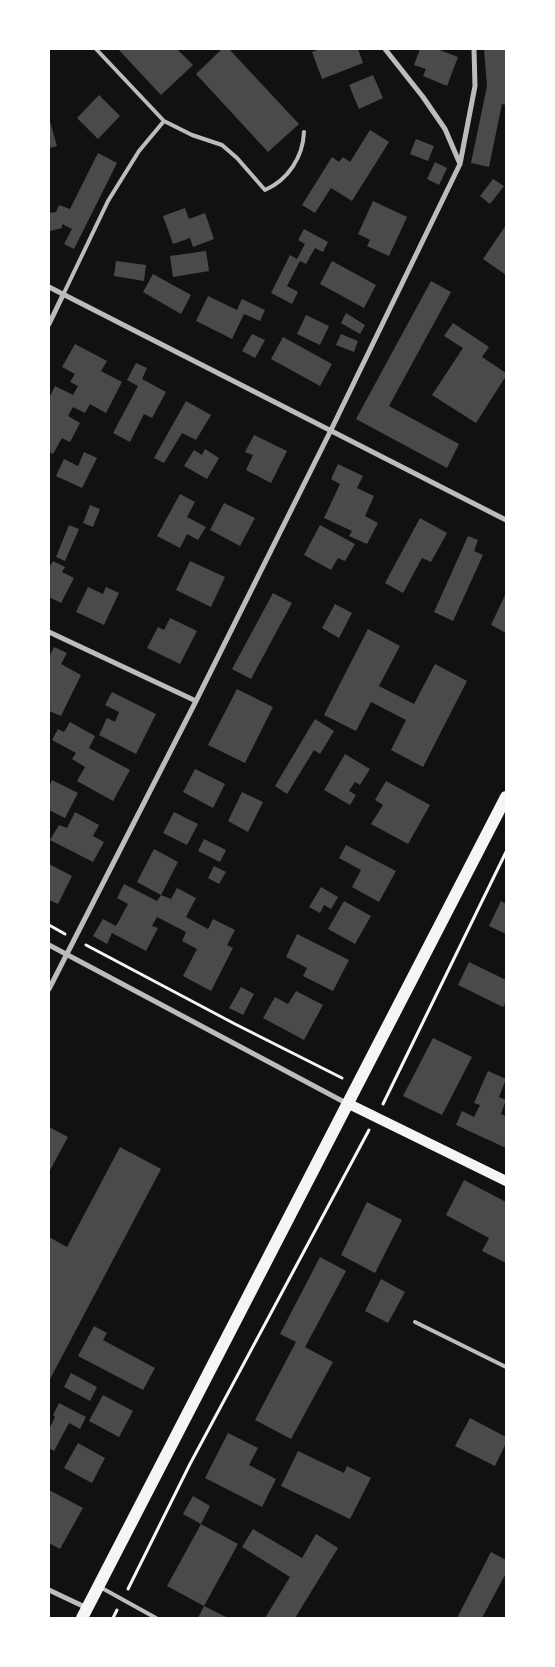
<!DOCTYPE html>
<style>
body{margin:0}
#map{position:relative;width:555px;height:1667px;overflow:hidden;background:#111;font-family:"Roboto Condensed",sans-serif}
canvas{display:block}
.frame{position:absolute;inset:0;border:50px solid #fff;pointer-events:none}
</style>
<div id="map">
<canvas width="555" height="1667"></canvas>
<div class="frame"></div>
</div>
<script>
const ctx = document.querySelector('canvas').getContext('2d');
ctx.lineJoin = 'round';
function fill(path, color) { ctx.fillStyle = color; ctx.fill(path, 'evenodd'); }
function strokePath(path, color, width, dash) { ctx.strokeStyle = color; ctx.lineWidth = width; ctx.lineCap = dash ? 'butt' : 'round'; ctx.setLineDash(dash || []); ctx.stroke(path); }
fill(new Path2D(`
 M118,49H177L193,65L161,95Z
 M222,49H229L299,124L268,152L196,74Z
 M320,49H358L363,63L322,79L312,52Z
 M420,49H437L458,57L447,86L423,76L426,69L414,65Z
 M484,49H506V105L502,104L489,167L471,163L487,86Z
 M373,75L383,98L359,109L349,85Z
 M99,95L120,116L98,139L77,118Z
 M49,118L57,146L49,148Z
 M370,130L389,142L352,201L331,188L315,213L302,205L332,157L339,162L343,157L350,162Z
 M416,139L434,146L428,161L410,154Z
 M98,153L117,163L74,249L64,244L72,229L62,224V228L50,231L49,213L56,212L59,205L70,209Z
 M435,162L447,168L439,185L427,179Z
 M493,179L504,186L490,204L480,196Z
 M373,201L407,217L389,256L367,246L370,240L358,234Z
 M185,208L189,219L205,213L214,239L193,247L190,238L173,244L163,216Z
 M506,225V275L483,259Z
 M304,229L328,242L323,252L315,248L306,264L300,261L287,286L298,292L292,304L271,293L290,255L297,259L305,244L298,240Z
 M206,251L209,271L173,277L170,256Z
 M116,261L146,265L144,281L114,276Z
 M332,261L376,285L364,308L320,284Z
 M153,274L191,295L181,314L143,292Z
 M431,281L451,292L389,406L459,444L447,468L356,419Z
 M208,296L237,310L242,299L265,310L260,321L244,314L232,339L196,321Z
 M346,313L365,325L360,334L341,323Z
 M306,315L329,326L320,345L297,334Z
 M453,323L489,347L482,357L506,373V376L476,423L432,395L463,348L444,336Z
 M252,334L265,340L255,358L242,351Z
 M341,334L358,341L354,352L336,345Z
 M283,337L332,364L320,386L271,359Z
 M75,344L107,361L101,371L122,382L106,413L90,404L85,413L73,407L68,416L80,423L70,442L62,438L53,454L49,452V398L55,386L73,395L78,386L70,382L75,374L62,367Z
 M136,363L147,368L142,379L166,392L152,418L144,414L130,442L113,433L138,386L127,380Z
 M186,401L211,415L196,440L182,433L164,463L154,458Z
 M254,435L287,451L271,483L246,470L253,455L245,452Z
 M205,449L219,458L207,479L184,466L194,450L202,455Z
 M84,452L97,458L82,488L56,476L64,459L78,466Z
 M338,464L363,476L357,488L374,496L365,516L378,523L367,544L349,536L352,531L324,518L340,484L331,479Z
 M180,494L195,502L187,517L206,527L198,540L187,534L180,548L157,536Z
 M224,503L255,518L240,546L210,530Z
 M90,505L100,509L93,527L83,523Z
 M420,518L447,533L431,562L422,558L403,593L385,583Z
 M69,525L79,529L65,561L56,557Z
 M320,525L355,544L345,561L338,558L331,570L304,555Z
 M468,536L478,540L474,551L483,555L453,621L434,612Z
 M53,561L65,567L62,572L74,578L61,603L49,597V568Z
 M190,561L225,577L211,607L176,590Z
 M88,587L103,594L106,587L119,593L104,625L76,612Z
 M273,593L292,603L251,679L232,669Z
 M506,593V633L491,625Z
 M335,604L352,613L339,638L322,628Z
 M170,618L197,631L180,664L147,648L158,627L164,630Z
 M368,629L400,646L379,686L414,704L435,664L467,681L423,767L391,750L406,720L371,702L356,731L324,715Z
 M54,647L67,653L61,664L81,675L61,716L49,711V657Z
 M237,689L273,707L245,763L208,745Z
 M112,692L156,714L136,754L99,735L107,718L115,722L119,712L105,705Z
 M315,719L334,731L320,754L314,750L287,794L275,786Z
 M70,722L95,736L89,748L130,770L113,801L77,781L85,767L72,759L76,753L52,740L58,729L64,732Z
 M345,754L370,769L360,785L355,782L349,791L356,795L350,805L324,790Z
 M195,769L225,784L213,808L183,792Z
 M52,780L78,793L65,818L49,810V787Z
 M386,781L430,805L408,844L371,824L383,805L375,800Z
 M242,792L263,802L248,832L228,821Z
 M75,812L99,825L93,836L104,842L93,862L50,840L59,825L67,828Z
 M174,812L198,824L187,845L163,833Z
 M204,839L226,850L220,862L198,851Z
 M346,845L396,871L379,902L352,887L361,870L339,858Z
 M154,849L178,862L161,895L137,882Z
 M49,864L72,876L58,904L49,900Z
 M214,866L226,872L219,884L208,878Z
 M124,884L157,901L161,895L171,899L177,888L196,898L186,917L208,929L213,919L235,930L227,945L233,948L211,991L183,976L197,949L182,941L186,932L157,917L152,926L158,928L146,951L112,933L107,944L93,936L103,919L116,926L128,904L117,898Z
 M321,887L338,897L331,909L324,905L320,913L309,907Z
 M344,901L371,916L355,944L328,929Z
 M501,901L506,904V934L489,926Z
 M297,934L349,960L333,991L303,976L307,968L286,957Z
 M469,962L506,980V1002L503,1007L458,985Z
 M241,987L254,994L243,1015L229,1008Z
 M296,991L323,1005L304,1040L263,1018L275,997L288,1004Z
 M433,1038L472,1057L442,1115L403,1096Z
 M488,1071L506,1079L499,1097L506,1100L501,1114L505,1116L506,1112V1148L456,1125L462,1111L474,1117L480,1105L474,1103Z
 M49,1127L68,1137L49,1172Z
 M120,1147L161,1169L49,1381V1237L67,1247Z
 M464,1180L506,1202V1263L482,1251L489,1238L446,1215Z
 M367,1202L402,1220L375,1273L341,1255Z
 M320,1257L346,1271L305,1347L333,1362L291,1439L255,1420L296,1342L280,1334Z
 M381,1279L405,1292L388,1323L365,1311Z
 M94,1326L107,1333L103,1340L155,1368L143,1390L78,1356Z
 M71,1373L97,1387L90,1401L64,1387Z
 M103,1395L133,1411L119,1437L89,1421Z
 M59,1403L86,1417L80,1429L69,1423L54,1451L49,1448V1429L55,1417L53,1415Z
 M470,1418L506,1437V1443L495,1466L455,1446Z
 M228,1433L258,1448L249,1465L276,1479L262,1507L205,1478Z
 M78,1443L105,1458L92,1483L64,1468Z
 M298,1451L344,1473L347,1466L371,1478L350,1519L281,1486Z
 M49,1490L83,1508L60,1549L49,1543Z
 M193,1496L210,1506L201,1524L183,1514Z
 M201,1524L238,1544L204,1606L167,1586Z
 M253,1529L302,1558L316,1534L338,1548L295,1618H265L290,1577L242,1547Z
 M491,1552L506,1560V1573L482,1618H457Z
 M204,1606L228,1618H198Z`), '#4a4a4a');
strokePath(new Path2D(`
 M49,925L65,934
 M86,945L235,1024L342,1078
 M383,1104L506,852
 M128,1589L190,1464L369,1130
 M113,1618L117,1610`), '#f5f5f5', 3);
strokePath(new Path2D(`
 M96,49L164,121L192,135L222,145L237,158L265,190C288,180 303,157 304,132
 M63,295L108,201L139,151L164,121
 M415,1322L506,1367
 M100,1587L156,1618`), '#bcbcbc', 4);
strokePath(new Path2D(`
 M385,49L423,97L445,129L460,164
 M49,287L506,520
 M49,324L63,295
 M49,632L196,701
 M49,945L346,1103
 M49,989L196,701L331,430L460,164L475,86L474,49
 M49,1590L87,1608`), '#bcbcbc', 5);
strokePath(new Path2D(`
 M347,1103L506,1181`), '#f5f5f5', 10);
strokePath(new Path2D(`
 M82,1618L506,797`), '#f5f5f5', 12);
</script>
